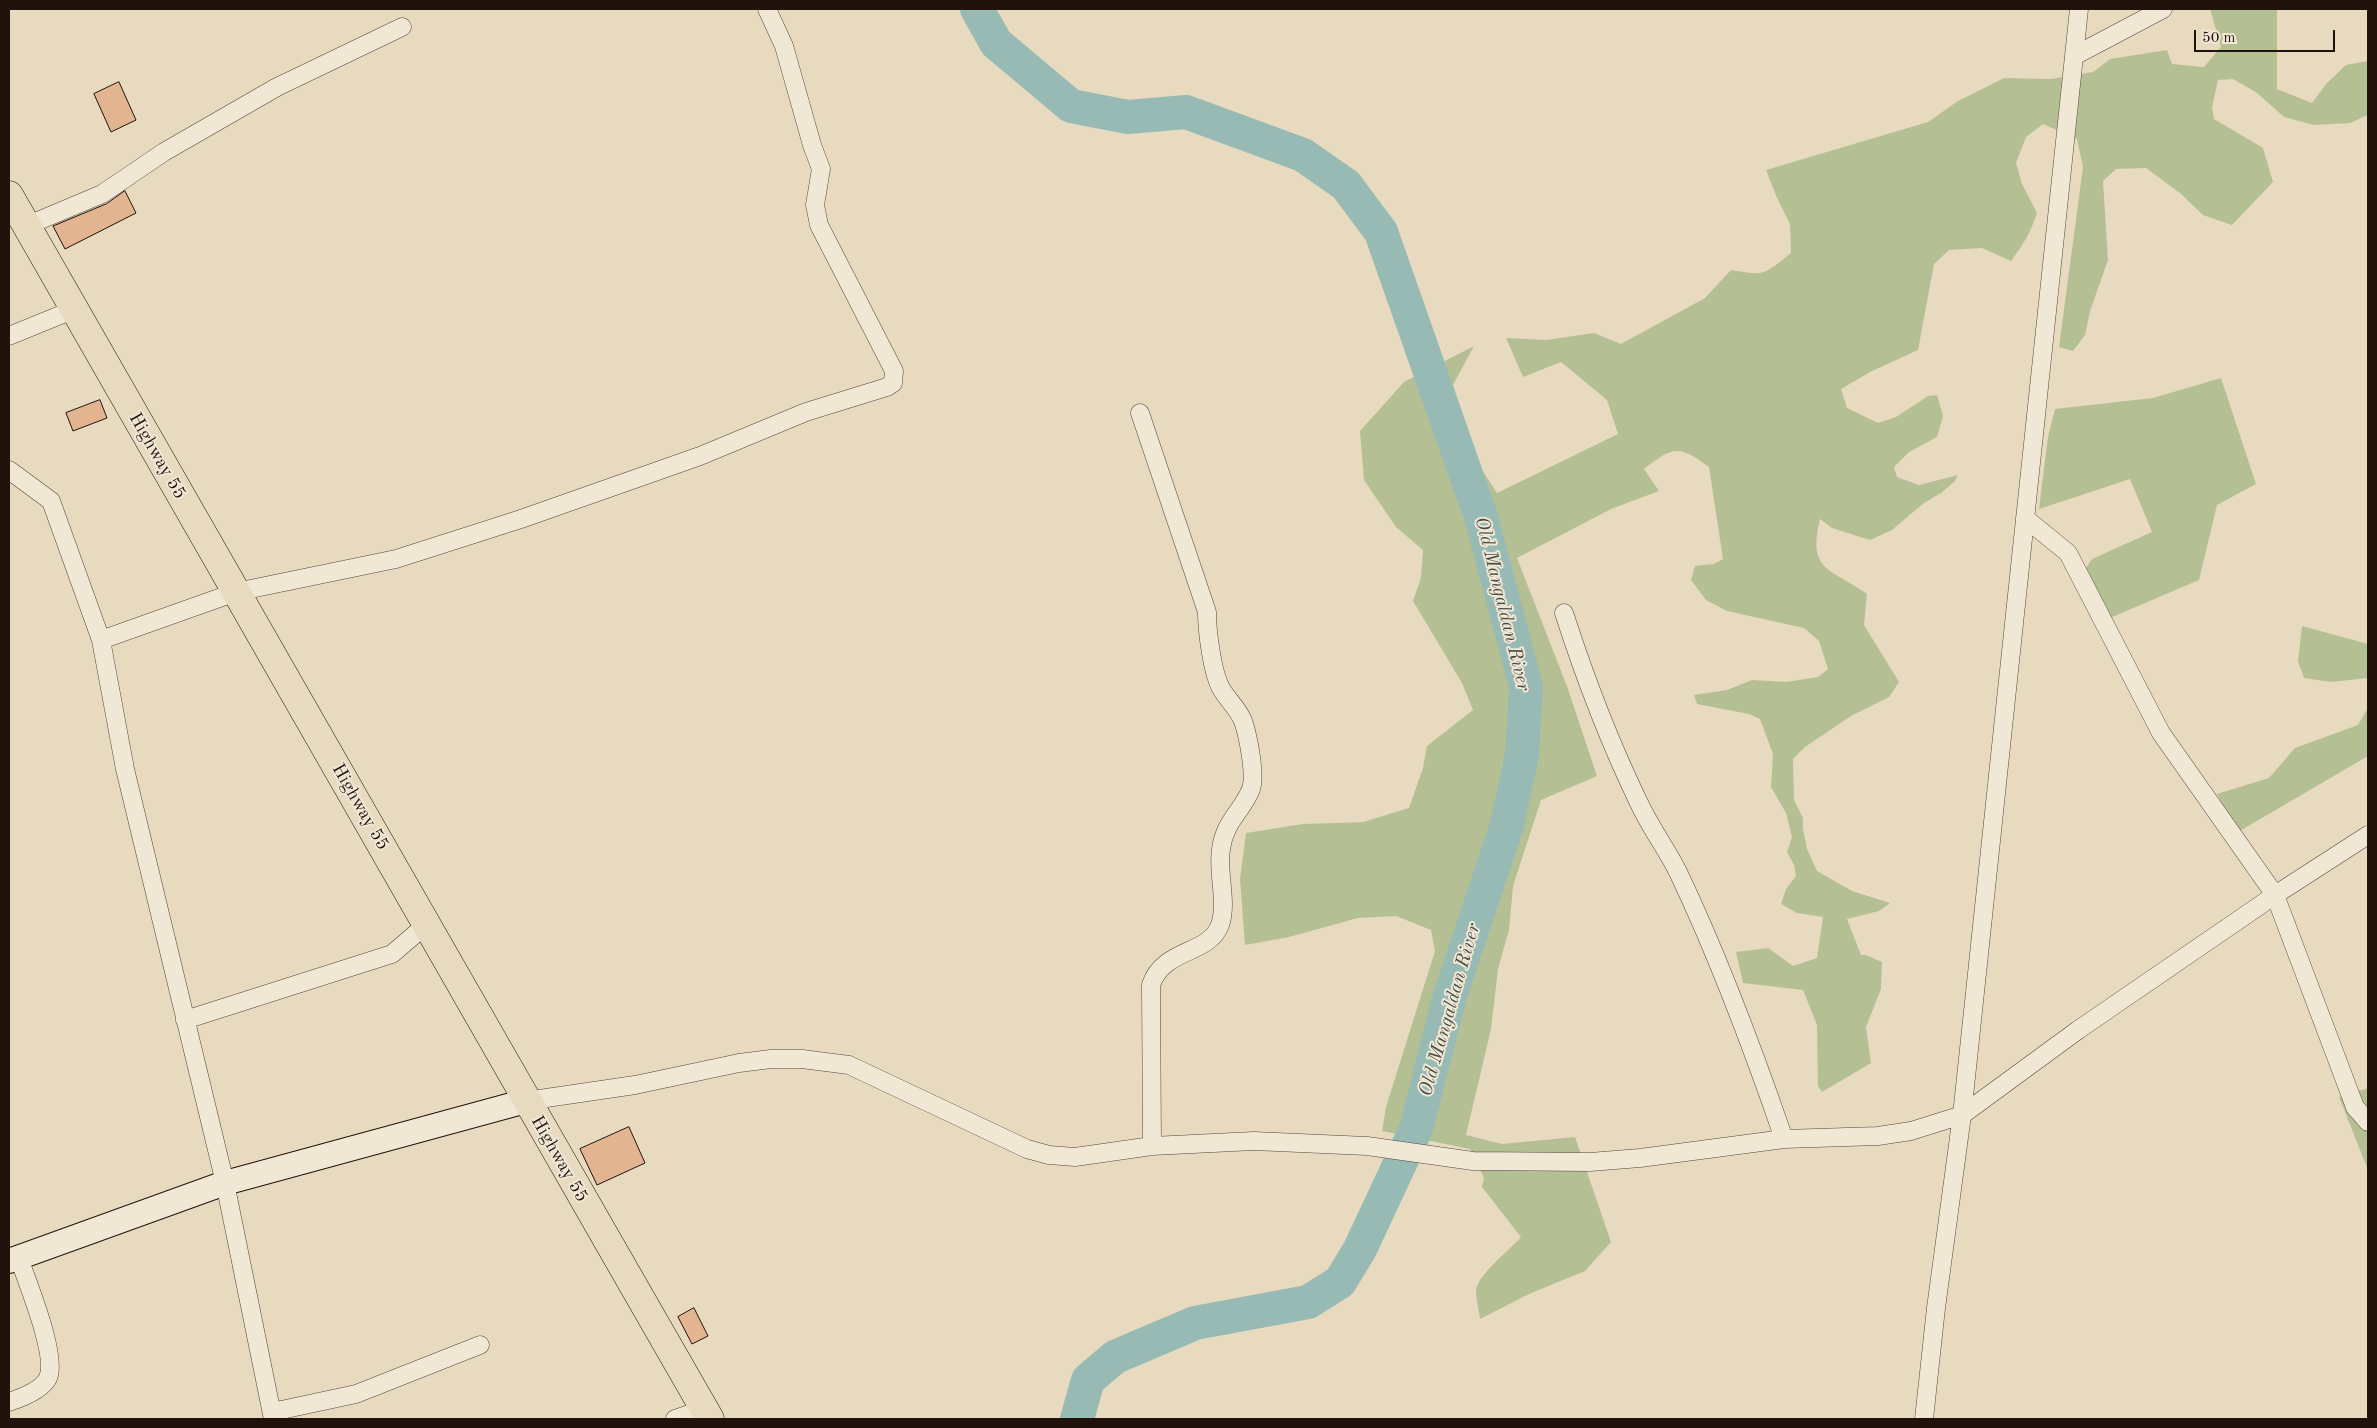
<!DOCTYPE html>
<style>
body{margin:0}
#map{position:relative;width:2377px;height:1428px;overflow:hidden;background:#e8dabe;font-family:"Old Standard TT",serif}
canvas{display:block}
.frame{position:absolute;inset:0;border:10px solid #21130c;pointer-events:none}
.scale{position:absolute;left:2194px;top:30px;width:141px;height:22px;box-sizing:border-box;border:2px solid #21130c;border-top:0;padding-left:6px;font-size:15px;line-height:18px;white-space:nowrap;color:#21130c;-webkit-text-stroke:4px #f0e7d5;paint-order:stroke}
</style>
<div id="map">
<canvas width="2377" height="1428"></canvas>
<div class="frame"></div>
<div class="scale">50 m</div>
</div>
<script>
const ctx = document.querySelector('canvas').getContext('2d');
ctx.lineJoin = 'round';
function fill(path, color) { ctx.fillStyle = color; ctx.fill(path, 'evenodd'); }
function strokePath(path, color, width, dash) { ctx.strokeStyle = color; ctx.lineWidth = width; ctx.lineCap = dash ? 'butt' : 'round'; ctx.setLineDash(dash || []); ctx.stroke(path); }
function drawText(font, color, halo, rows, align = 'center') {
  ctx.font = font + ' "Old Standard TT",serif'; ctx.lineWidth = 4; ctx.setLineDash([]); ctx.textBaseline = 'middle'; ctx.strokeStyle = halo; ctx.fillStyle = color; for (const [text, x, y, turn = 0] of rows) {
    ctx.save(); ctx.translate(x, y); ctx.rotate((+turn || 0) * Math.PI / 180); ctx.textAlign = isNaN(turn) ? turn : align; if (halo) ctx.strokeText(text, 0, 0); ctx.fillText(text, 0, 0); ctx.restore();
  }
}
fill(new Path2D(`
 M2210,9H2277V89L2312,103L2326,84L2346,65L2368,61V115L2350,123L2314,125L2284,117L2257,93L2233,79L2218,80L2212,107L2214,119L2263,148L2273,182L2232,225L2203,215L2180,193L2146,168L2116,169L2103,181L2108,260L2090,311L2085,335L2073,351L2059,347L2083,167L2077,139L2043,124L2026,137L2016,163L2022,184L2037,213C2031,232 2023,245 2011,261L1982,248L1949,250L1934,264L1918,350L1872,371L1841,389L1847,408L1878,423L1896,417L1928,396L1937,395L1943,416L1937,437L1909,452L1894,467L1897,477L1919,485L1958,475L1955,481L1941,493L1924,503L1892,530L1870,540L1832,528L1820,519C1807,572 1831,568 1867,594L1864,625L1899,682L1889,697L1851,716L1805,747L1793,759L1794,800L1803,818V829L1807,849L1817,871L1852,891L1890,903L1879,911L1847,919L1861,955H1866L1882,962L1881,989L1866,1027L1871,1063L1822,1092L1818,1086L1817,1025L1803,990L1743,983L1736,952L1768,948L1793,966L1817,958L1823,917L1797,913L1781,904L1786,889L1796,876L1794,865L1787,852L1792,837L1786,813L1771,787L1773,754L1760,719L1749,714L1697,704L1694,695L1727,690L1752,680L1786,682L1818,677L1828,669L1819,641L1804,628L1727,611L1706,600L1691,580L1695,566L1714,564L1723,559L1709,467C1678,444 1673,447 1644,469L1659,491L1611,509L1517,558L1568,689L1597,776L1541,800L1513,886L1509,930L1498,969L1491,1029L1466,1135L1502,1144L1575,1137L1611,1242L1585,1271L1529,1294L1480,1319C1479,1310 1476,1300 1476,1291C1476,1276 1510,1250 1521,1237L1482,1187L1484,1178L1470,1149L1382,1131L1386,1107L1435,951L1431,930L1396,916L1358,918L1289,937L1245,945L1240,879L1246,833L1303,824L1363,822L1409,808L1423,768L1427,746L1473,710L1462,683L1413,601L1421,578L1423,550L1396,527L1364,480L1360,431L1404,382L1474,346L1453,385L1471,453L1497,493L1618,434L1607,400L1561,362L1523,377L1506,338L1546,340L1594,333L1621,344L1705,298L1731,270C1766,276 1763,275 1791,253L1790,224L1777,198L1766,170L1928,122L1958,101L2004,78L2051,79L2093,72L2110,59L2167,50L2172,64L2204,67L2221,47Z
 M2221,378L2256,484L2217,505L2199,580L2096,624L2075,584L2092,559L2152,532L2130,479L2039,509L2048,437L2055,409L2153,398Z
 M2302,626L2368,644V678L2331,682L2304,678L2298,661Z
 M2368,708V756L2238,832L2217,794L2269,778L2295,748L2358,725Z
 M2368,1088V1170L2339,1097Z`), '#b4c093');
strokePath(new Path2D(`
 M977,9L996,43L1071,106L1128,117L1186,112L1303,155L1346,185L1381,232L1481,517L1526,687L1522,755L1507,825L1450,996L1416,1129L1360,1249L1340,1282L1308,1302L1195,1323L1115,1357L1088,1380L1077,1419`), '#97bab5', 34);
const building = new Path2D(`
 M119,82L136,120L111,132L94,94Z
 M125,191L136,213L65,249L53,226L106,204Z
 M100,400L107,418L73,431L66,413Z
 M629,1127L645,1163L597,1185L580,1149Z
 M694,1308L708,1336L692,1344L678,1317Z`);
fill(building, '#e3b490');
strokePath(building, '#21130c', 1);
const street = new Path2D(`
 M2074,56L2163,9
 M26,226L102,194L164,152L277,87L402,27
 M9,336L75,309
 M1140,413L1207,612C1207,630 1212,674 1222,690C1228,700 1239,710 1243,721C1248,735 1256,776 1251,789C1242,812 1225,820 1221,849C1217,873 1228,902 1220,925C1209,955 1163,948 1151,985L1152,1146
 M9,470L51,501L101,640L125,769L225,1183L273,1419
 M2025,518L2068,553L2161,733L2275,895L2355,1107L2368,1122
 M1564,613C1585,678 1609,741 1639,803C1650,827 1666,848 1678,872C1719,958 1753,1049 1784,1139
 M101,640L236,592L396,559L521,519L700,456L806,412L887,387L893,383L894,371L819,225L815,205L821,169L812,145L784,46L767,9
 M185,1020L392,954L427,924
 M526,1101L635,1085L739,1063L771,1059H802L849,1065L1027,1149L1049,1155L1075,1157L1152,1146L1254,1141L1367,1146L1473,1161L1590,1162L1640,1158L1784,1139L1878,1136L1911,1131L1962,1115L2078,1030L2275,895L2368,835
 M9,1402C21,1398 42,1390 48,1378C58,1356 27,1282 19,1258
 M272,1412L356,1394L480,1345
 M675,1419L704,1409
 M1924,1419L1936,1308L1962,1115L2079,9`);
const secondary = new Path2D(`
 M9,1261L225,1183L526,1101`);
const highway = new Path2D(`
 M9,195C240,604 476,1011 710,1419`);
strokePath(street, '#534538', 19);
strokePath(secondary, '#21130c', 26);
strokePath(highway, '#21130c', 29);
strokePath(street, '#f0e7d5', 18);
strokePath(secondary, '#f0e7d5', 24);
strokePath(highway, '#e8dabe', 28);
drawText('18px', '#21130c', '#f0e7d5', [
 ["Highway 55",157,456,60],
 ["Highway 55",360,807,60],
 ["Highway 55",559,1159,60]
]);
drawText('italic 19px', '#4a4d47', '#f0e7d5', [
 ["Old Mangaldan River",1502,604,76],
 ["Old Mangaldan River",1450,1010,-74]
]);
</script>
